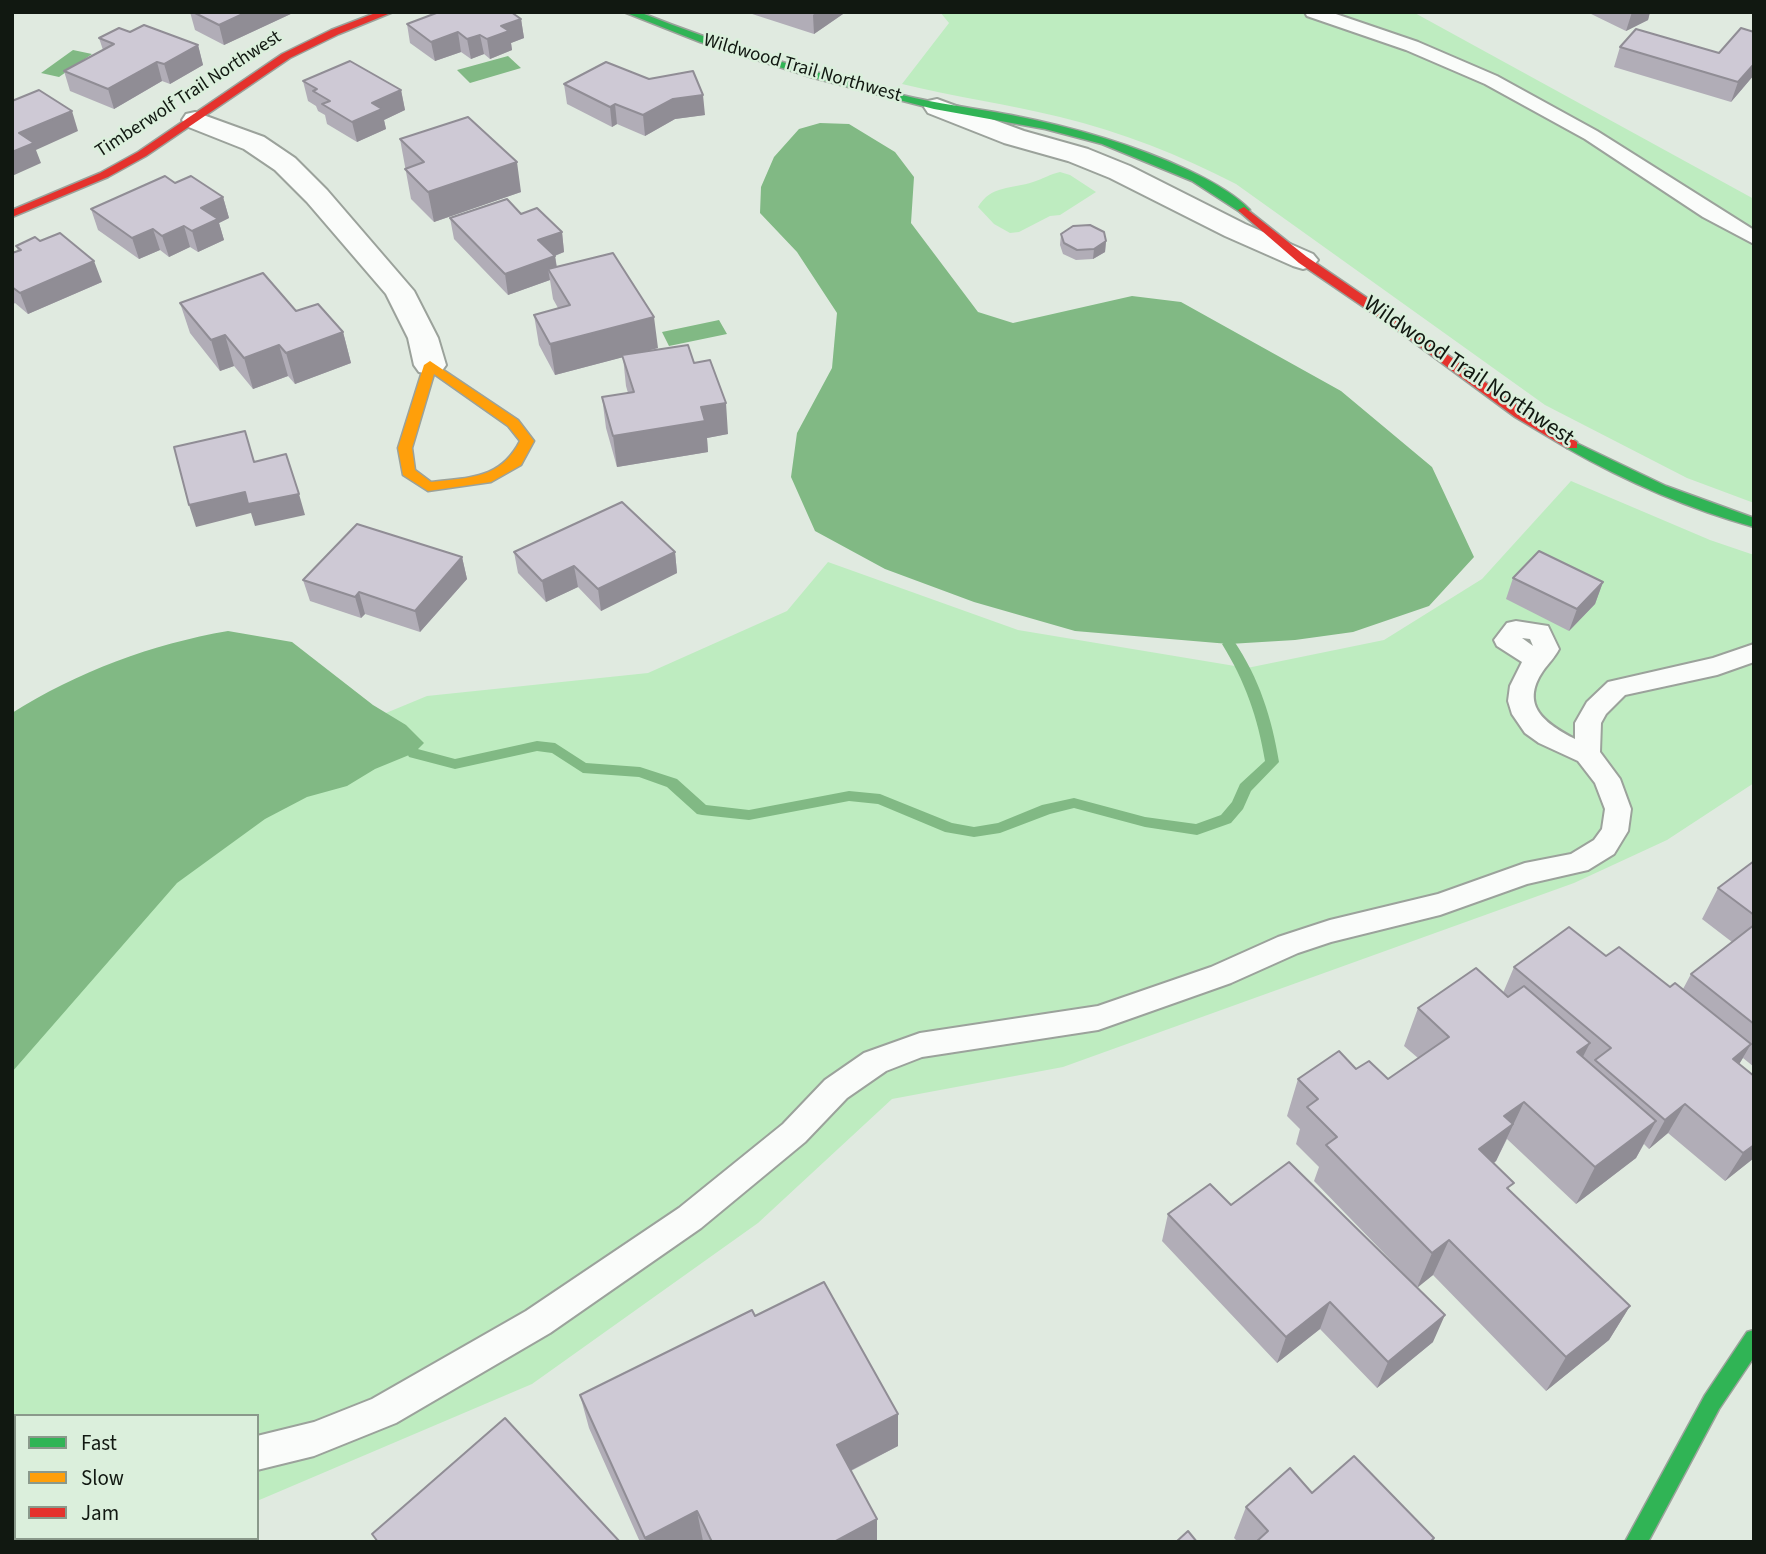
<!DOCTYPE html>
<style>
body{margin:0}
#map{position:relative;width:1766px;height:1554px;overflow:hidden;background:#e0eae0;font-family:"Source Sans 3",sans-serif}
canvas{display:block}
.frame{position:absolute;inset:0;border:14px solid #111811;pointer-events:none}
.legend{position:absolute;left:14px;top:1414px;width:245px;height:126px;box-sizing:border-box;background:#dbefdc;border:2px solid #8a998b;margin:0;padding:9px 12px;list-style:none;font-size:21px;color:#111811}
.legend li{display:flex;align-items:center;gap:14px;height:35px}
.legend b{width:35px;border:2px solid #8a998b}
</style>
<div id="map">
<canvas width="1766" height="1554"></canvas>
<div class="frame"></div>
<ul class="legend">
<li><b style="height:9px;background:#30b455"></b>Fast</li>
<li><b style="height:9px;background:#ff9f0a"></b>Slow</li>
<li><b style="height:9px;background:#e5322d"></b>Jam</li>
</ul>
</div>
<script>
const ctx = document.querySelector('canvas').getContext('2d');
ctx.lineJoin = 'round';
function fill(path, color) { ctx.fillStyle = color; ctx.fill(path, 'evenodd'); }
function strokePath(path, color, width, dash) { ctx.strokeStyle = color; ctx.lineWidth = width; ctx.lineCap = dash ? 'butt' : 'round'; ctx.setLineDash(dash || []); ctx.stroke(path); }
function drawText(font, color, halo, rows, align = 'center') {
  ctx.font = font + ' "Source Sans 3",sans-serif'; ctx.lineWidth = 5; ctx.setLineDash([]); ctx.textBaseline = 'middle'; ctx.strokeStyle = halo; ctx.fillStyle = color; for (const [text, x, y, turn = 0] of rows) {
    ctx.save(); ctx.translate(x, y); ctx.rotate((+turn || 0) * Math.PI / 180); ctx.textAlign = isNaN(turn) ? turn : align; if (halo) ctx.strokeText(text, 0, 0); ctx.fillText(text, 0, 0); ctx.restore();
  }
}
fill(new Path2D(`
 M940,12H1413L1754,199V503L1687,478L1545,405L1236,184C1180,155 1122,132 1060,117C1008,104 954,97 902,84L949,23Z
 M1060,172L1070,175L1096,192L1060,215L1050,216L1019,232L1010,233L994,224L978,207C991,185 1012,189 1033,182C1043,179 1050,174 1060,172Z
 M1571,481L1710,540L1754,555V783L1667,840L1574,883L1063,1067L892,1099L758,1223L532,1384L257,1501V1416H16V1538H169L161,1542H12V868L427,696L648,673L787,611L828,562L1018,630L1247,668L1384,640L1482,579Z`), '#beecc0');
fill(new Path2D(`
 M73,50L92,54L59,77L41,73Z
 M508,56L521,68L470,83L457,70Z
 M820,123L849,124L895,152L914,177L911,223L978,312L1013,323L1132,296L1181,302L1341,391L1432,467L1474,557L1429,606L1353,632L1295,640L1229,644L1075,631L974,602L885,569L815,531L791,477L797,433L832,368L837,313L797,252L760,213L761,187L774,157L799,129Z
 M719,320L727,334L669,346L662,332Z
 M228,631L292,642L373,705L406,725L424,743L414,753L375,769L347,786L307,797L265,819L177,883L12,1072V713C77,672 152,644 228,631Z`), '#81b984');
fill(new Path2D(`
 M1229,639L1234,641C1259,678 1272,718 1279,762L1251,791L1243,809L1231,823L1197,835L1145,827L1074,808L1050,814L1000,833L974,837L945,832L878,804L849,801L749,820L702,815L697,814L667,787L639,777L583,773L552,753L537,751L455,769L409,757L407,753L414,748L455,759L537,741L555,743L586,763L640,767L677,779L706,805L749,810L849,791L880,794L952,823L974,827L998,823L1042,805L1074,798L1145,817L1196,824L1221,815L1232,802L1240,784L1265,761C1258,718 1245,681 1222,644Z`), '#81b984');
const lane = new Path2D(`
 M1305,12H1330L1418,42L1497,76L1597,131L1754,230V244L1703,217L1585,139L1485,84L1406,50L1307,16Z
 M1516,621L1548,626L1559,649C1555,657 1548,664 1543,671C1519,706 1546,724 1575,739V723L1587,702L1608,682L1713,658L1754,644V662L1717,675L1625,695L1606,714L1601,723L1600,752L1620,779L1631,809L1628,831L1614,854L1588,870L1527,884L1440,915L1331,942L1298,953L1231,983L1098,1030L922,1057L886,1071L847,1098L805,1142L701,1228L550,1333L396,1423L314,1456L257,1470V1436L314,1422L372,1399L526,1311L679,1208L783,1124L825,1080L864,1053L920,1033L1098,1006L1211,967L1278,937L1330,920L1438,894L1525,863L1571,854L1594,840L1602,829L1605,809L1595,783L1578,761L1539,743L1525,733L1512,714L1508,701L1510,686L1522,662L1497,646L1494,640L1507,623ZM1522,638L1530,639L1533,646Z
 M12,1468H16V1502H12Z`);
const street = new Path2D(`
 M937,99L1024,131L1088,149L1130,166L1245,224L1313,254L1318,260L1313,266L1303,269L1293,266L1225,236L1110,178L1068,161L1004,143L928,113L924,107L928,101Z
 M195,112L264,137L295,158L327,190L414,291L438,338L446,365L441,372L430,374L419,372L414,365L408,338L386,294L307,202L275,170L244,149L186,126L182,120L186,114Z`);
const fast = new Path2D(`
 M624,12H639C725,46 812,73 902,95C938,104 974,108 1011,115C1072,127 1132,144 1188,170C1209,180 1234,193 1250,210L1248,212H1240L1192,181L1102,144L1045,129L934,109L814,78L700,42Z
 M1572,441L1666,486L1754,518V527C1689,509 1625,481 1567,448L1565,445Z
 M1754,1330V1357L1719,1409L1648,1542H1625L1705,1395L1747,1332Z`);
const slow = new Path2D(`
 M430,361L518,420L534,441L521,465L491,482L428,491L403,475L398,448L424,365ZM434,374L508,426L520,441C500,480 469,477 431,482L415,470L412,448Z`);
const jam = new Path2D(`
 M378,12H393L339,34L290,58L146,156L108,177L12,217V210L100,173L138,152L282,54L331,30Z
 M1244,207L1307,257L1401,321L1525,411L1577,442V448H1567L1515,417L1393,327L1299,263L1240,212L1238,210Z`);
strokePath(lane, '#9ba29b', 4);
strokePath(street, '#9ba29b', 4);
strokePath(fast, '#9ba29b', 3);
strokePath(slow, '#9ba29b', 3);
strokePath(jam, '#9ba29b', 3);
fill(lane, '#fafcfa');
fill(street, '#fafcfa');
fill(fast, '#30b455');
fill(slow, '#ff9f0a');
fill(jam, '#e5322d');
fill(new Path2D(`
 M190,12H295L224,45L195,30Z
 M746,12H843V14L814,34Z
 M1587,12H1650L1648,20L1626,31Z
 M521,19L524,38L511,43L512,50L490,59L484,54L471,59L461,52L435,61L410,43L407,24Z
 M130,32L198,45L203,65L170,84L162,81L114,109L70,91L64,71L103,50L99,38Z
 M1620,47L1719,53L1754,75L1731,102L1614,67Z
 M303,81L401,90L405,110L384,120L386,129L357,142L327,124L325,115L318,111L316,106L308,101Z
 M564,84L705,115L675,119L645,136L617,124L612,127L567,104Z
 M400,139L521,192L434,222L411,199Z
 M175,183L223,197L229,218L219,223L224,240L198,252L190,247L169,257L160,250L139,259L98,230L91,209Z
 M521,214L562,232L564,252L555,256L557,267L658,348L642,352L694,363L728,434L707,438L708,452L617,467L606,428L602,397L628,393L626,386L623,357L555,375L539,345L534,315L558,308L553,299L550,280L508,295L454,239L450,218Z
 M1061,234L1106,241L1105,252L1093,259L1076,260L1063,254L1060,245Z
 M40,241L102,282L28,314L15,303L12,305V253L18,251L16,246Z
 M180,303L296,311L343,332L351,363L295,384L288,376L253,389L234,366L220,371L190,333Z
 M514,552H675L677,573L601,611L578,587L546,602L518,573Z
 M462,557L467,579L420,632L365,614L361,618L310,601L303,580Z
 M1513,578L1603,582L1595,604L1569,631L1506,599Z
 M1754,861V1067L1743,1058L1739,1064L1754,1158L1725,1181L1668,1133L1649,1149L1644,1144L1636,1158L1576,1204L1507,1139L1496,1161L1494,1163L1510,1191L1630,1306L1609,1340L1546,1391L1433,1275L1417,1287L1433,1342L1377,1388L1320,1329L1277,1363L1162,1241L1168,1214L1231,1205L1410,1280L1314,1181L1319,1167L1296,1144L1300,1129L1287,1116L1298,1079L1356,1069L1388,1079L1418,1058L1404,1046L1418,1008L1503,993L1514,967L1606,956L1670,987L1683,989L1691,974L1732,942L1702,919L1718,888Z
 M580,1395L898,1414V1446L851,1471L877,1542H640L589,1428Z
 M1312,1493L1434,1538L1432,1542H1238L1234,1538L1246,1507Z`), '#b1adb7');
fill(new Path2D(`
 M247,12H295L224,45L219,25Z
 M816,12H843V14L814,34L813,15Z
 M1632,12H1650L1648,20L1626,31Z
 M521,19L524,38L511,43L512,50L490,59L487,39L501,26Z
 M458,32L461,52L435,61L431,42Z
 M480,35L484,54L471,59L467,39Z
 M198,45L203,65L170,84L164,64Z
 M157,62L162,81L114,109L108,89Z
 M1754,64V75L1731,102L1738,82Z
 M401,90L405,110L384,120L386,129L357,142L352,122L372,103Z
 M703,95L705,115L675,119L645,136L643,115L673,99Z
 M615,104L617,124L612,127L610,107Z
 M72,111L78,131L36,150L41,163L12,176V152L19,133Z
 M517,162L521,192L434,222L428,192Z
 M223,197L229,218L219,223L224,240L198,252L192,231L201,208Z
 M184,226L190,247L169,257L162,236Z
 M153,229L160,250L139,259L132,238Z
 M562,232L564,252L541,261L538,240Z
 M1106,241L1105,252L1093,259L1094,249Z
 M555,256L558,277L548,269L550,280L508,295L505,274Z
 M94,261L102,282L28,314L20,293Z
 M654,317L658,348L555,375L550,344Z
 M343,332L351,363L295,384L286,353Z
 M225,335L234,366L220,371L211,340Z
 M279,345L288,376L253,389L244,358Z
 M726,403L728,434L707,438L708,452L617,467L613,436L701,407Z
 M245,492L299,494L305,515L255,526L251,513L196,527L189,505Z
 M675,552L677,573L601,611L598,589Z
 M462,557L467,579L420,632L415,611Z
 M574,566L578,587L546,602L542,581Z
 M1603,582L1595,604L1569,631L1577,609Z
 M359,592L365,614L361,618L355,597Z
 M1590,1043L1571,1080L1577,1052Z
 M1751,1044L1734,1073L1733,1059Z
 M1524,1102L1496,1161L1463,1185L1479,1149L1504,1116Z
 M1685,1104L1668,1133L1649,1149L1665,1120Z
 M1656,1121L1636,1158L1576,1204L1595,1167Z
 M1754,1145V1158L1725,1181L1743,1153Z
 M1449,1240L1433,1275L1417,1288L1432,1253Z
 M1330,1302L1320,1329L1277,1363L1286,1337Z
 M1630,1306L1609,1340L1546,1391L1566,1357Z
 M1445,1315L1433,1342L1377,1388L1388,1362Z
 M898,1414V1446L838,1477L837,1445Z
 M697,1511L703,1541L646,1542L645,1538Z
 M877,1519V1542H834Z`), '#908d95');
const building = new Path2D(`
 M193,12H247L219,25Z
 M439,12H511L521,19L501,26L509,31L487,39L480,35L467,39L458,32L431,42L407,24Z
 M144,25L198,45L164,64L157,62L108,89L64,71L114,44L99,38L119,28L130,32Z
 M1741,28L1754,32V64L1738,82L1620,47L1636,29L1719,53Z
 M350,61L401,90L372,103L382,109L352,122L322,104L330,101L313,91L317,89L303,81Z
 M606,62L649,79L693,71L703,95L673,99L643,115L615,104L610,107L564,84Z
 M39,90L72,111L19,133L34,143L12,152V101Z
 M468,117L517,162L428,192L405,169L424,162L400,139Z
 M165,176L175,183L191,176L223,197L201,208L218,219L192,231L184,226L162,236L153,229L132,238L91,209Z
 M507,199L521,214L537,208L562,232L538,240L555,256L505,274L450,218Z
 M1090,225L1104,232L1106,241L1094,249L1077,250L1064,243L1061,234L1073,226Z
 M60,233L94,261L20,293L12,287V253L21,250L16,246L35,237L40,241Z
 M613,253L654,317L550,344L534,315L570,305L548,269Z
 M263,273L296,311L318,304L343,332L286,353L279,345L244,358L225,335L211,340L180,303Z
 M688,345L694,363L710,360L726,403L701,407L705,421L613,436L602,397L634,392L622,355Z
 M245,431L254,462L286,454L299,494L248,504L245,492L189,505L174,447Z
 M622,502L675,552L598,589L574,566L542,581L514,552Z
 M357,524L462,557L415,611L359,592L355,597L303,580Z
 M1539,551L1603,582L1577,609L1513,578Z
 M1754,861V915L1718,888Z
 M1754,925V1024L1691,974Z
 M1569,927L1606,956L1619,947L1670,987L1675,983L1751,1044L1733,1059L1754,1076V1145L1743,1153L1685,1104L1665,1120L1595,1060L1611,1048L1514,967Z
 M1476,968L1508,997L1524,986L1590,1043L1577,1052L1656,1121L1595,1167L1524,1102L1504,1116L1513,1124L1479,1149L1514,1183L1507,1188L1630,1306L1566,1357L1449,1240L1432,1253L1326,1145L1337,1137L1307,1107L1318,1099L1298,1079L1339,1051L1356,1069L1369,1061L1388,1079L1449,1037L1418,1008Z
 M1289,1162L1445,1315L1388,1362L1330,1302L1286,1337L1168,1214L1210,1184L1231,1205Z
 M824,1282L898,1414L837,1445L877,1519L834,1542H712L697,1511L645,1538L580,1395L752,1310L755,1316Z
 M505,1418L620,1542H378L372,1534Z
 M1354,1456L1434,1538L1430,1542H1256L1268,1531L1246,1507L1290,1468L1312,1493Z
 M1188,1531L1197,1542H1176Z`);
fill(building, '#cec9d5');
strokePath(building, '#908d95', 2);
drawText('19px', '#111811', '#dbefdc', [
 ["Wildwood Trail Northwest",802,69,16],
 ["Timberwolf Trail Northwest",189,95,-33]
]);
drawText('23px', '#111811', '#dbefdc', [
 ["Wildwood Trail Northwest",1468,372,34]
]);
</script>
